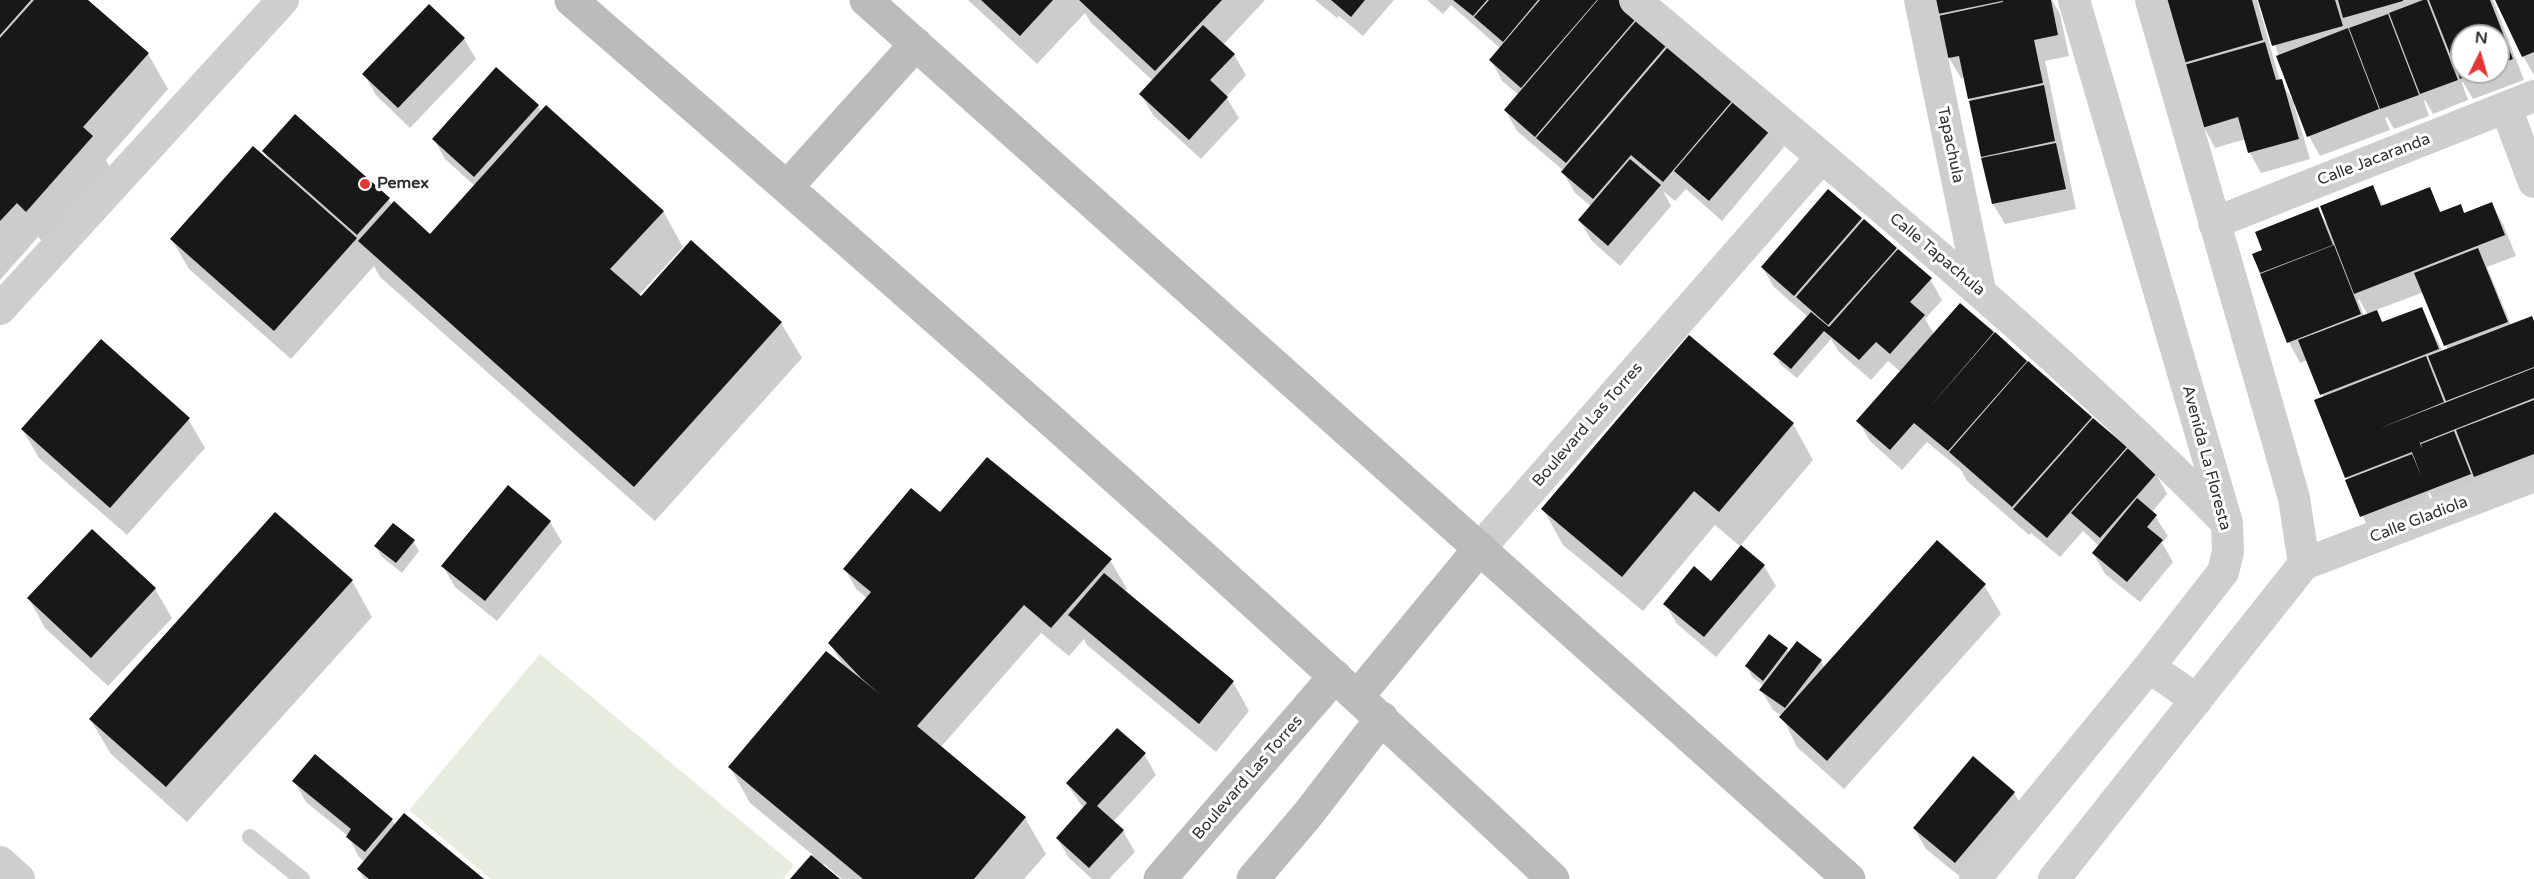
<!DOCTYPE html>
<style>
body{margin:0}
#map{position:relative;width:2534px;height:879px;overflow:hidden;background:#fff;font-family:"Varela Round",sans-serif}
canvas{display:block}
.north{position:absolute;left:2450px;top:24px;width:60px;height:60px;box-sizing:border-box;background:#fff;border:2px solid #adadad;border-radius:50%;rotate:5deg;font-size:16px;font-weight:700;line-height:24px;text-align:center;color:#313131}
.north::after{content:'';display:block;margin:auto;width:21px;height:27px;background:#e53635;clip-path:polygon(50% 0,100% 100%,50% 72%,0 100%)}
</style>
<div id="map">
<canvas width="2534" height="879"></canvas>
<div class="north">N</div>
</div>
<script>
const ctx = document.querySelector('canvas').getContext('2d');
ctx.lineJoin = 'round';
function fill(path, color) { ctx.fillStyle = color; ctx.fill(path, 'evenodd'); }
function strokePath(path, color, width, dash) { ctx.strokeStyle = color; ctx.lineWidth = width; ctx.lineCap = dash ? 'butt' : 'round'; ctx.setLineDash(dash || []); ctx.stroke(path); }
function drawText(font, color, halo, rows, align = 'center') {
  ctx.font = font + ' "Varela Round",sans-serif'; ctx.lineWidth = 6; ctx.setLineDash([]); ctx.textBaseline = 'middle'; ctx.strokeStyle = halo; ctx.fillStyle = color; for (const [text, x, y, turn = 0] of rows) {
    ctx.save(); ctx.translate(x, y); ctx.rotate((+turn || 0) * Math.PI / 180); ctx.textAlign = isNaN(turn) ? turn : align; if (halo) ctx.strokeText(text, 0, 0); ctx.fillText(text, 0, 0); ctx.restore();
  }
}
fill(new Path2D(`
 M540,654L794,865L783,879H491L409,810Z`), '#e6eddf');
fill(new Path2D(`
 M0,0H86L148,54L168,89L106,160L112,172L47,246L38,237L0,280Z
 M968,0H1265L1223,45L1234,55L1246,75L1226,97L1239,118L1201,159L1153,115L1141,94L1153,81L1091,23L1085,13L1037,64Z
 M1315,0H1394L1363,36L1339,16L1337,18Z
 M1427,0H1622L1772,127L1784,147L1722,221L1686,189L1675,201L1663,191L1671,206L1620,266L1592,241L1580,221L1592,207L1575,193L1563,172L1564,171L1517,131L1505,110L1519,95L1502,81L1491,60L1501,49L1451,5L1443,14Z
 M1937,0H2052L2060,14L2069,56L2045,61L2076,209L2005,224L1993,204L1965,77L1961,78L1949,58Z
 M2166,0H2257L2280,81L2294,102L2260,0H2493L2524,80L2473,99L2463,82L2462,83L2468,100L2433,114L2425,100L2424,101L2429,116L2394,129L2387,117L2385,118L2390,130L2320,156L2309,136L2296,104L2294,105L2310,159L2261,173L2250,153L2246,139L2215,148L2204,127ZM2462,36H2498V72H2462Z
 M2497,0H2534V75L2523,56Z
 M464,39L476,59L410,128L376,95L364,74Z
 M538,106L542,112L663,211L683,247L638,296L781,323L802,358L655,521L380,277L374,266L291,359L189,269L172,240L270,163L264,152L388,198L392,205L430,236L475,186L445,159L434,139Z
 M2373,187L2384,207L2429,189L2441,213L2460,205L2465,214L2491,204L2503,224L2516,256L2487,267L2511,325L2534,322V479L2440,511L2429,492L2428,493L2431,502L2367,526L2316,401L2324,398L2308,360L2300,363L2289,342L2254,255L2264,251L2318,209L2326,223ZM2424,292L2448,350L2443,352L2421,309L2383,323L2376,310ZM2359,299L2368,315L2364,316L2358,300Z
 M1861,219L1930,279L1942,300L1925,319L1934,334L1993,333L2156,474L2167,494L2152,512L2168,536L2162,543L2173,562L2140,602L2105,574L2093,553L2099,546L2083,531L2060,557L2031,533L2029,535L1967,481L1961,470L1927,442L1902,470L1870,441L1858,421L1901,372L1888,361L1871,380L1839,352L1831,339L1797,378L1781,365L1775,354L1808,317L1774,287L1762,267Z
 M188,419L205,448L127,535L39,458L22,429Z
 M1793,424L1813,460L1740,546L1764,566L1776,586L1716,657L1677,624L1665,604L1711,583L1741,547L1715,525L1643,611L1563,545L1543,509Z
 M940,514L1110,560L1127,589L1124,592L1233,682L1249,711L1216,752L1087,645L1084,639L1069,656L1041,633L940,748L1025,818L1046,854L1024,879H842L824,864L822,866L837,879H792L813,855L750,803L730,767L844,667L830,643L868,599L856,589L845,569Z
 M550,522L562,542L497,621L455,587L443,566Z
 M413,541L419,551L402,573L382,557L376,547Z
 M352,581L372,617L187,822L111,754L90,719Z
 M1984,585L2001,614L1844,789L1797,747L1782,716L1773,710L1761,690L1764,686L1752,677L1747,666L1787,649L1789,653L1821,661L1825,668Z
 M155,589L172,618L108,686L45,628L29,599Z
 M1144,754L1156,775L1113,822L1123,831L1135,852L1109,879H1092L1069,858L1057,838L1084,809L1067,784Z
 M294,781L392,820L395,825L482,879H364L358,869L365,862L359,857L348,836L306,802Z
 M2014,793L2026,813L1963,879L1926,849L1914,828Z`), '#0003');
fill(new Path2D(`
 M0,0H31L0,35Z
 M34,0H88L149,53L83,127L93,136L26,212L17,203L0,221V38Z
 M981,0H1053L1020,36Z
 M1079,0H1222L1155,71Z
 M1331,0H1365L1351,17Z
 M1453,0H1487L1473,16Z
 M1489,0H1538L1503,42L1474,17Z
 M1540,0H1597L1521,88L1489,60Z
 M1598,0H1624L1640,14L1535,137L1504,110Z
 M1935,0H2002V1L1938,14Z
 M2002,0H2051L2058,35L2034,40L2043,83L1968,99L1959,56L1948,58L1938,16L2003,2Z
 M2165,0H2252L2263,40L2183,63Z
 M2258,0H2335L2343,26L2272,46Z
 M2338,0H2403V1L2343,18Z
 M2423,0H2427L2458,80L2420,94L2389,13Z
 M2429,0H2490L2513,59L2498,65V36H2462V72H2478L2460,79Z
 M2495,0H2534V52L2522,57Z
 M429,4L465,38L398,108L362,74Z
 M1642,14L1671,40L1566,163L1536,138Z
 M2388,14L2419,95L2380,109L2349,28Z
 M1203,25L1235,54L1210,80L1228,97L1189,140L1139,94Z
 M2348,28L2379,109L2307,137L2276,56Z
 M1673,41L1737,95L1663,182L1631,155L1593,199L1561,172Z
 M2265,42L2276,80L2282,79L2299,139L2248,153L2238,117L2202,128L2184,65Z
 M496,67L539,105L474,177L432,139Z
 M2044,85L2055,141L1981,157L1969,101Z
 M1738,96L1774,126L1709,201L1674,171Z
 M546,105L664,211L610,269L641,296L691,240L782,322L634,487L358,241L394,201L430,234Z
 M295,114L390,198L357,235L262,151Z
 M2056,143L2066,189L1992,204L1981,158Z
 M253,146L357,238L274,331L170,239Z
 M1630,159L1661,185L1608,246L1578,220Z
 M2373,185L2381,206L2430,187L2440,212L2461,204L2464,213L2492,202L2505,235L2354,294L2320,206Z
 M1828,189L1862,218L1794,296L1761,267Z
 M2318,207L2333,245L2260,273L2252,254L2262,250L2255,232Z
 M1864,219L1897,248L1828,325L1796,297Z
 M2334,245L2361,314L2287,343L2260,274Z
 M2478,248L2508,322L2444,346L2414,273Z
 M1898,249L1932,278L1910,302L1925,315L1890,354L1876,342L1859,360L1824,331L1791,369L1773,354L1811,312L1829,327Z
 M1960,303L1994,332L1928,409L1995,332L2027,361L1948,451L1914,423L1890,450L1856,421Z
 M2422,307L2439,349L2320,395L2298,340L2377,310L2382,322Z
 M2532,316L2534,321V367L2446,401L2428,356Z
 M1689,335L1794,423L1719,512L1694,491L1622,577L1541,509Z
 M101,339L190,418L110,508L21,429Z
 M2426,356L2444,402L2378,429L2534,368V398L2420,443L2418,438L2422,449L2421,444L2454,431L2471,474L2360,517L2345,480L2412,454L2422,478L2412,452L2345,478L2314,400Z
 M2028,361L2092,417L2012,507L1949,452Z
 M2534,400V454L2474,477L2456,430Z
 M2093,418L2127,447L2047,538L2013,509Z
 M2128,448L2157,473L2100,538L2071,513Z
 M987,457L1112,559L1051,628L1024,605L917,726L1026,817L974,879H863L728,767L826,651L880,694L861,678L828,643L871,592L843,569L911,488L940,512Z
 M508,485L551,521L485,601L441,566Z
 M2137,498L2157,515L2147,527L2163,540L2127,582L2092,553Z
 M275,512L353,580L166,787L89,719Z
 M393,523L415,540L396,563L374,546Z
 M92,529L156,588L91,658L27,598Z
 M1937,540L1986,584L1827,761L1779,717Z
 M1741,545L1765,565L1704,637L1663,604L1694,566L1711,581Z
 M1104,573L1234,681L1199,724L1068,615Z
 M1769,634L1788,648L1763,681L1745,666Z
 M1797,641L1822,660L1785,708L1759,690Z
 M1117,728L1146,753L1097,806L1124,830L1089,868L1056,838L1087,803L1066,783Z
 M315,754L393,819L365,852L346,837L351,829L292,781Z
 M1973,756L2015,792L1955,863L1913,828Z
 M404,813L484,879H369L357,869Z
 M811,855L840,879H790Z`), '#181818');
strokePath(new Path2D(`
 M250,837L302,879`), '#cecece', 16);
strokePath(new Path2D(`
 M1635,0C1835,169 2040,334 2224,520
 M1920,0L1980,290
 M2506,108L2534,182
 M2214,223L2534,96
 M0,309L283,0
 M1480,548L1822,157
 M2304,564L2534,476
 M2149,667L2197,700
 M0,862L19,879
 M1975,879L2149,667L2223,572L2228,552L2227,523L2074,0
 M2054,879L2304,564L2294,498L2151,0`), '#cecece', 32);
strokePath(new Path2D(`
 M571,0C903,287 1233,578 1553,879
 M866,0L1849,879
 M787,187L916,44
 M1358,696L1480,548
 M1160,879L1335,676
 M1253,879L1309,813L1382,718`), '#bbb', 33);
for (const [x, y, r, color] of [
 [365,184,6,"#e53635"]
]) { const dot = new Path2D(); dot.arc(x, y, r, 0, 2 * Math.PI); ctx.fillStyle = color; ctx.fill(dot); strokePath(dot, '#fff', 2); }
drawText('16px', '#313131', '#fff', [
 ["Tapachula",1950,145,78],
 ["Calle Jacaranda",2374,160,-21],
 ["Calle Tapachula",1937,255,40],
 ["Boulevard Las Torres",1588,425,-49],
 ["Avenida La Floresta",2206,458,75],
 ["Calle Gladiola",2419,520,-21],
 ["Boulevard Las Torres",1248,778,-49]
]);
drawText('bold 16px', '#313131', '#fff', [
 ["Pemex",377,184]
], 'left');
</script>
